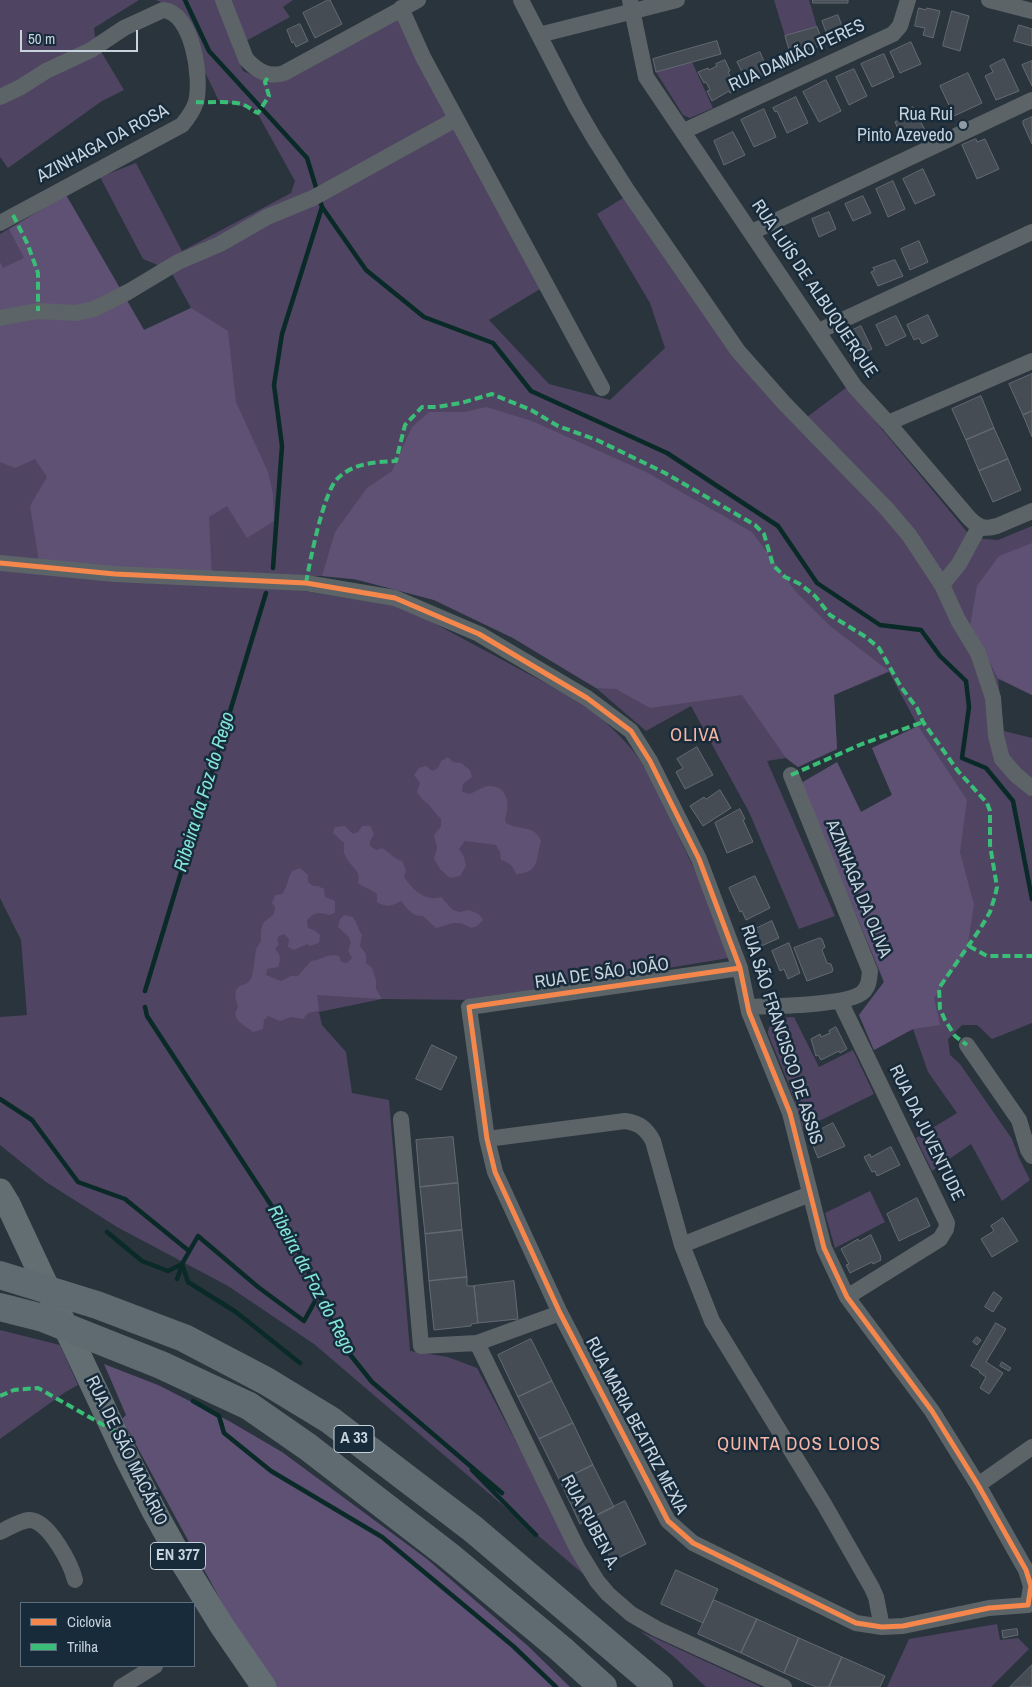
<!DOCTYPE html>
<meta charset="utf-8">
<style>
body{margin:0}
#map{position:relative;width:1032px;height:1687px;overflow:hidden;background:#2a343d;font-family:"Archivo Narrow",sans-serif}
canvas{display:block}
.legend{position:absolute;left:20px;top:1602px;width:175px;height:65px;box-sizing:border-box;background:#182b3b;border:1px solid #5e6e7c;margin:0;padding:6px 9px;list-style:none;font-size:15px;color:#c7d3dd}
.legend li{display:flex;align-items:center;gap:10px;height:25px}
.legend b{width:25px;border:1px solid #5e6e7c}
.scale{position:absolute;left:20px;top:30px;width:118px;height:22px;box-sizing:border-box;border:2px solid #c7d3dd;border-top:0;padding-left:6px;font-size:15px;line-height:18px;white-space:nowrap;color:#c7d3dd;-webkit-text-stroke:4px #182b3b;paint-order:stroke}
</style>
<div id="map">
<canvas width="1032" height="1687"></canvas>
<ul class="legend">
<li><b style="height:6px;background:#f5874c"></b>Ciclovia</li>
<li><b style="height:6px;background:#3abd76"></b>Trilha</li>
</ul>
<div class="scale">50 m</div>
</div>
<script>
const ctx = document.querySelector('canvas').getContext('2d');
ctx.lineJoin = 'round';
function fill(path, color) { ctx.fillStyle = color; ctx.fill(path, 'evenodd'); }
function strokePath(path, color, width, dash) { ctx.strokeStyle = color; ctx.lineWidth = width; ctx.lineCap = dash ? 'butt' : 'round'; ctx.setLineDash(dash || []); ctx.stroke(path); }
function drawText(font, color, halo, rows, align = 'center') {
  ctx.font = font + ' "Archivo Narrow",sans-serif'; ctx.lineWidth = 5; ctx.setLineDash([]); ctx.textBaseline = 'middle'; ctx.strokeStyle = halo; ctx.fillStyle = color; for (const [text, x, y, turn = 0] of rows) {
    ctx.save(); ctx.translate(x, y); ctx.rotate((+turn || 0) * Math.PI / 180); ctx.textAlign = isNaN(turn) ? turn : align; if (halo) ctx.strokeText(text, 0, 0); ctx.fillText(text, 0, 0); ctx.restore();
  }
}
fill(new Path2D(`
 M0,0H139L94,28L96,43L124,90L102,101L8,168L0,157Z
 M156,0H293L283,7L290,17L233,48L243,71L269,82L397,14L540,289L489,320L549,384L610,400L665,348L650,303L597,214L628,195L715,324L807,417L847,387L972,538L998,540L1032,526V695L998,679L1004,731L1032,738V1023L992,1039L977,1025H962L948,1039L950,1055L960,1064L1012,1139L1019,1158L1030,1180L1002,1201L971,1144L932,1171L916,1138L957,1113L928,1072L913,1029L874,1050L859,1015L884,982L837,762L861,812L892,795L872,748L918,726L889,672L834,695L837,749L798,767L786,758L767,761L835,916L799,929L749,812L691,706L646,731L596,688L513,638L434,600L360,580L322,576L197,577L0,561V234L66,195L144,330L191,308L170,270L143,259L100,177L136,163L182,251L291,193L295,181L255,109L219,101L173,7Z
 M774,0H809L817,27L785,36Z
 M692,62L713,108L690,118L683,115L656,72Z
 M0,568L297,590L404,607L588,706C605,722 623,737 637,756C650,774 661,800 671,820C692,865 715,910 729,958L474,1000L382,999L319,1012L322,1025L346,1052L352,1093L389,1100L410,1351L448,1357L477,1368L589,1579L314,1344L228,1286L117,1227L46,1182L0,1145V1017L27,1015L21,940L0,898Z
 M794,1017L819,1067L853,1050L874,1094L803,1129L788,1082L768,1034C768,1018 782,1018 794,1017Z
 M870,1191L885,1222L835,1248L825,1213Z
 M0,1330L60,1345L78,1385L64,1393L0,1439Z
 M997,1624L1000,1640L1018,1638L1029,1649L991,1687H887L909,1639Z
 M640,1631L761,1687H706L672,1655Z`), '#4f4462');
fill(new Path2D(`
 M66,195L144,330L191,308L228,331L236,402L268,472L273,495L274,521L247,538L227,506L209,517L212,577L39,561L30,506L47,477L35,459L15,468L0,462V262L3,268L24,258L9,229Z
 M486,407L532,421L646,472L752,532L796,592L830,626L889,671L834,695L837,749L798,767L786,758L742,695L650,708L616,689L596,688L513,638L434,600L354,579L322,576L335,532L367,488L392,471L412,427L429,412H465Z
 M1032,543V695L998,678L970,626L977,586L999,556Z
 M918,726L967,800L960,852L974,905L967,950L934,998L940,1025L913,1029L874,1050L859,1015L884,982L801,783L837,762L861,812L892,795L872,748Z
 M448,757L453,762L461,763L470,770L472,777L463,784L462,792L470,794C475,792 482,787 488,786C507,785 511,804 505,818L506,823C519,831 535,824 541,841C536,857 540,874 516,874C513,865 509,863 501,860L500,852L496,845L465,841L459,849L464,857L466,866L460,876L450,878L440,869L434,859L437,848L434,835L441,826V819C436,814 433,810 429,805C424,800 422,800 417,792L420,783L414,775L419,768L426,766L432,771L438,768L441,761Z
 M345,826L353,834L358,832L362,826H370L374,834L370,841V846L376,850L382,848C389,852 394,859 402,861L406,870L404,877C413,890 425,902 441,897L453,910L460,912L469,910L479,914L483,920L477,926L471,928C457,919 451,924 436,928L423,916C413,917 407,909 401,901C391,906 387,908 377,902V894C369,887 365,889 358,883C362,869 349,867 345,855C343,852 344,847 344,843L333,833L335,827Z
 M300,868L308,875V882L313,886H318L324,889L325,897L335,901V913L329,915C319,911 314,913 307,920L308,928L314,930L320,935L319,943L310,946L307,944L294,950L288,947L289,939L284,934L279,936L277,939L279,944L275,949C281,955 281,960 278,967L267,969L266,975L281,981L291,976H298L311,961C322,960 327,953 339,956L341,962L347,963L352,958L348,951L351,942L348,936L338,927L340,919L344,915L353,917C357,923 358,929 362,935L360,946L366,954V963L372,968L376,980V989L382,999L317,995L319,1011L308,1013L303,1019L291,1017L280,1021L268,1016L264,1020L263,1029L253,1032L238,1021L235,1014L238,1006C234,996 233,986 246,984L251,979L253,971L256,949L261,941V931L263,923L274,914L275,907L272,903L275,895L282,894C288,887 287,879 292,871Z
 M104,1364L158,1385L229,1421L282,1452L427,1559L528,1646L570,1687H270L220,1599L122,1419L126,1415Z`), '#5f5174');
strokePath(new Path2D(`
 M185,0L209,51L307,158L322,207L282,334L274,385L282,446L273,568
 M322,207L366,270L424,317L493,343L531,391L667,453L778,526L817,583L880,625L921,630L940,656L966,681L969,707L962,758L986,768L1013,801L1032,899
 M145,991L266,593
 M145,1007L147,1016L292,1237L344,1347L372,1382L502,1493
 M0,1099L32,1120L78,1182L125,1199L189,1251
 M107,1232L142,1261L168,1271L182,1264
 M177,1279L182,1266
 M300,1363L236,1312L188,1282L182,1264L198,1236L258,1287L304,1321L319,1294
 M193,1401L219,1416L224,1433L271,1471L382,1537L513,1646L556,1687
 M472,1470L536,1535`), '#0a2a28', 4.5);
const building = new Path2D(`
 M328,0H330L342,24L315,38L303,13Z
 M813,0H848V3H813Z
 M919,8L926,10L927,8L940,11L933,38L923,35L925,28L915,26Z
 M952,11L969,16L960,51L943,46Z
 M838,15L846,37L830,43L822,21Z
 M300,24L308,41L296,47L294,42L292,43L287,30Z
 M1019,25L1032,29V46L1014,41Z
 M817,27L824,45L798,52L789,50L785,36Z
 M717,41L721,54L656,72L653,59Z
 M911,42L921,64L900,73L890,52Z
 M760,52L769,73L748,84L737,62Z
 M884,54L894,77L872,87L861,64Z
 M1004,59L1019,91L996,100L985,76L993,72L990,66Z
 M725,60L730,71L728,72L732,80L734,79L739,89L730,93L729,91L712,101L707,91L710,90L706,82L704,83L698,72L708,68L709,70L717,66L716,64Z
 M1032,61V86L1022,65Z
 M854,69L867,96L849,105L836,77Z
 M968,73L982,103L954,116L940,86Z
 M826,80L841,111L819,122L803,92Z
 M796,97L808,123L787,133L777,111L775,112L773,108Z
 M913,107L926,132L904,142L895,122L907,116L905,112Z
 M764,109L776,137L754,147L741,120Z
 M1032,117V144L1023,124V121Z
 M733,132L745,155L724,165L714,141Z
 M976,139L977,142L985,139L999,169L977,179L962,145Z
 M923,169L935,195L915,204L903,179Z
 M893,181L905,209L888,217L876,189Z
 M863,196L871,213L853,221L845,204Z
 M829,212L836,229L819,237L812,219Z
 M919,241L928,262L910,270L901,249Z
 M895,260L903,276L878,286L871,272L875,270L873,268Z
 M928,315L938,336L922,344L919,338L914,340L907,325Z
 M896,316L906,336L886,346L876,325Z
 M861,326L872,349L852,358L841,336Z
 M1032,374V411L1023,415L1009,384Z
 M981,396L994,428L966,440L952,409Z
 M1032,411V437L1023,415Z
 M994,428L1008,459L979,471L966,440Z
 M1008,459L1021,490L993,502L979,471Z
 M697,747L713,775L685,789L676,772L683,768L677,759Z
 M720,790L731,808L703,826L690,806L704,797L706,799Z
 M740,809L745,819L743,820L753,842L727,853L715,823Z
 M755,876L770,908L746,920L742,911L740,912L729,888Z
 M772,921L779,938L757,948L754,942L751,943L747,933Z
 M820,938L822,939L825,947L822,950L827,963L831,964L833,970L832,972L807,981L794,948Z
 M789,943L800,973L788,979L784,969L780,971L772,951Z
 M836,1027L847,1049L840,1053L839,1051L821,1060L818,1055L816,1056L811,1039L820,1034L821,1037L830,1033L829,1031Z
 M432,1045L457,1057L441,1090L416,1079Z
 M833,1123L845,1146L818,1158L809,1136Z
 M453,1137L458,1183L420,1187L416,1140Z
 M891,1147L900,1165L877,1176L875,1171L872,1172L864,1157L870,1154L871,1157Z
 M458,1183L462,1230L425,1234L420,1187Z
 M917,1198L930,1226L899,1241L887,1214Z
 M1003,1218L1018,1241L992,1257L981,1239L994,1231L991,1226Z
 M462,1230L467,1277L429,1281L425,1234Z
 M871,1235L881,1257L880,1258L881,1260L873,1264L872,1262L850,1273L846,1265L849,1264L841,1249L858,1239L859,1241Z
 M467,1277V1286H474L478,1323L471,1324V1326L434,1330L429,1281Z
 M514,1281L518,1319L478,1323L474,1286Z
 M994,1292L1002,1298L993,1312L985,1307Z
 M996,1323L1006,1329L986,1362L1003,1373L989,1394L980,1388L986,1377L979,1372L980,1371L971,1366Z
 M977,1337L981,1340L977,1345L973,1342Z
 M531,1339L552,1381L518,1397L498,1355Z
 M1002,1362L1011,1368L1009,1371L1000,1366Z
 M552,1381L573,1423L539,1439L518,1397Z
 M573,1423L593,1465L560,1481L539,1439Z
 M593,1465L614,1507L580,1524L560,1481Z
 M625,1501L646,1544L612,1561L591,1518Z
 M676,1570L718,1589L703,1623L661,1604Z
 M714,1600L757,1619L741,1653L698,1634Z
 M757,1619L799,1638L784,1673L741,1653Z
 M1017,1629L1018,1635L1003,1638L1002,1631Z
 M799,1638L842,1657L829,1687H816L784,1673Z
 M842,1657L885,1676L880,1687H829Z
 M1032,1665V1687H1010Z`);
fill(building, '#464c54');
strokePath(building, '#646a73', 1);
strokePath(new Path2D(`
 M223,0L246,59C257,71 269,78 284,73L418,0
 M521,0L576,107L594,138L627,190L738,351L784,403L886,508L909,535L942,585
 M630,0L646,77L855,387L888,423L969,518C978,527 984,530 997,526L1032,511
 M989,0L1032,11
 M401,8L423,57L602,388
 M539,35L677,0
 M0,97L21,87L46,71L91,50L124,28L163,10C193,12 202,79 196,102C193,111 188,118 182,125L0,223
 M684,131L893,34L900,26L908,0
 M752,232L1032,100
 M0,318L38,311L76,313L94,309L128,292L178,262L220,244L267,217L313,198L456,119
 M819,331L1032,232
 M888,423L1032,361
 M979,527L959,564L942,585L958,620L978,653L993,698L996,736L1002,759L1016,775L1032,788
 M0,563L115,574L306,583L395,598L479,634L587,698L631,731L650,761L699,859L740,968L749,1012L790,1113L824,1248L847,1297L932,1411L978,1485L1026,1570L1031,1586L1028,1605
 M740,968L469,1007L487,1139L495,1172L560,1313L668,1521L693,1543L856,1623L882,1627L903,1626L989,1608L1028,1605
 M840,1001L947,1223L946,1229L940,1239L847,1297
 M748,1007C770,1006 848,1006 863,992C869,986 869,980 870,971L791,775
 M967,1045L1019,1120L1028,1150L1032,1156
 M401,1119L421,1346L477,1343L560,1313
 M487,1139L625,1121C639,1123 646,1128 653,1141L682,1245L712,1321L824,1504L872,1588L876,1597L882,1627
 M682,1245L810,1194
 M477,1343L578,1550L597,1581L608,1594L631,1614L657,1629L784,1687
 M978,1485L1032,1447
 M0,1532C9,1528 19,1521 29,1520C48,1519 71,1564 75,1580
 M121,1687L155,1666`), '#5c6468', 16);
strokePath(new Path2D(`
 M0,1191L8,1204L126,1456L154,1511L180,1558L222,1626L264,1687`), '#636e73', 25);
strokePath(new Path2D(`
 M0,1275L97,1305L184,1338L266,1381L330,1420L473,1529L659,1687
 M0,1307L43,1318L161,1365L249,1406L308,1447L448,1555L561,1649L603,1687`), '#5f6b70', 28);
strokePath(new Path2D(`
 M196,102C210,103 232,100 244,105C249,107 253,111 258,113L269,96L265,82L269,75
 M13,215L28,245L38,273V311
 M306,583C310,561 323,494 337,479C353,463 375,462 396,461L405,425L422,407H437L461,403L492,394L531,410L558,426L597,440L665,473L755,525L764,534L773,565L785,577L800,584L815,596L830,615L866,637L879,648L901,687L917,708L923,722L958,771L987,803L990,811V845L997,887L995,896L990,912L980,929L939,988L940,1009L945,1020L955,1036L967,1045
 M791,775L862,744L923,722
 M969,946L987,956H1032
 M0,1396L14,1390L38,1388L114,1431`), '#3abd76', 4, [8, 4]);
strokePath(new Path2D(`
 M0,563L115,574L306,583L395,598L479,634L587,698L631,731L650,761L699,859L740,968L749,1012L790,1113L824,1248L847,1297L932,1411L978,1485L1026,1570L1031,1586L1028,1605L989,1608L903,1626L882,1627L856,1623L693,1543L668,1521L560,1313L495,1172L487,1139L469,1007L740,968`), '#f5874c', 5);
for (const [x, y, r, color] of [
 [963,125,5,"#909ba5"]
]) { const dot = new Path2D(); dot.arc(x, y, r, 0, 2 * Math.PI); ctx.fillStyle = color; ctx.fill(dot); strokePath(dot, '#182b3b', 2); }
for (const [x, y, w] of [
 [354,1439,40],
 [178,1556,55]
]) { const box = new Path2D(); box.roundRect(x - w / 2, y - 13.5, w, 27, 4); ctx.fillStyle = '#182b3b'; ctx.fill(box); strokePath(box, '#c7d3dd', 1); }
drawText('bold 16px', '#c7d3dd', null, [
 ["A 33",354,1439],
 ["EN 377",178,1556]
]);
drawText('18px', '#c7d3dd', '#182b3b', [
 ["RUA DAMIÃO PERES",797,56,-25],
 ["AZINHAGA DA ROSA",103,144,-28],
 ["RUA LUÍS DE ALBUQUERQUE",814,289,56],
 ["AZINHAGA DA OLIVA",858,889,68],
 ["RUA DE SÃO JOÃO",602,974,-8],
 ["RUA SÃO FRANCISCO DE ASSIS",781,1035,72],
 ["RUA DA JUVENTUDE",926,1133,64],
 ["RUA MARIA BEATRIZ MEXIA",636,1426,62],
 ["RUA DE SÃO MACÁRIO",126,1451,64],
 ["RUA RUBEN A.",590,1523,62]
]);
drawText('18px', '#c7d3dd', '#182b3b', [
 ["Rua Rui",953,115],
 ["Pinto Azevedo",953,136]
], 'right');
ctx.letterSpacing = '1px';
drawText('19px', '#f7b5a6', '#182b3b', [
 ["OLIVA",695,736],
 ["QUINTA DOS LOIOS",799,1445]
]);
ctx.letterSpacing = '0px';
drawText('italic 19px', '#83e5da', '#182b3b', [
 ["Ribeira da Foz do Rego",205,792,-73],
 ["Ribeira da Foz do Rego",311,1280,62]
]);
</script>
